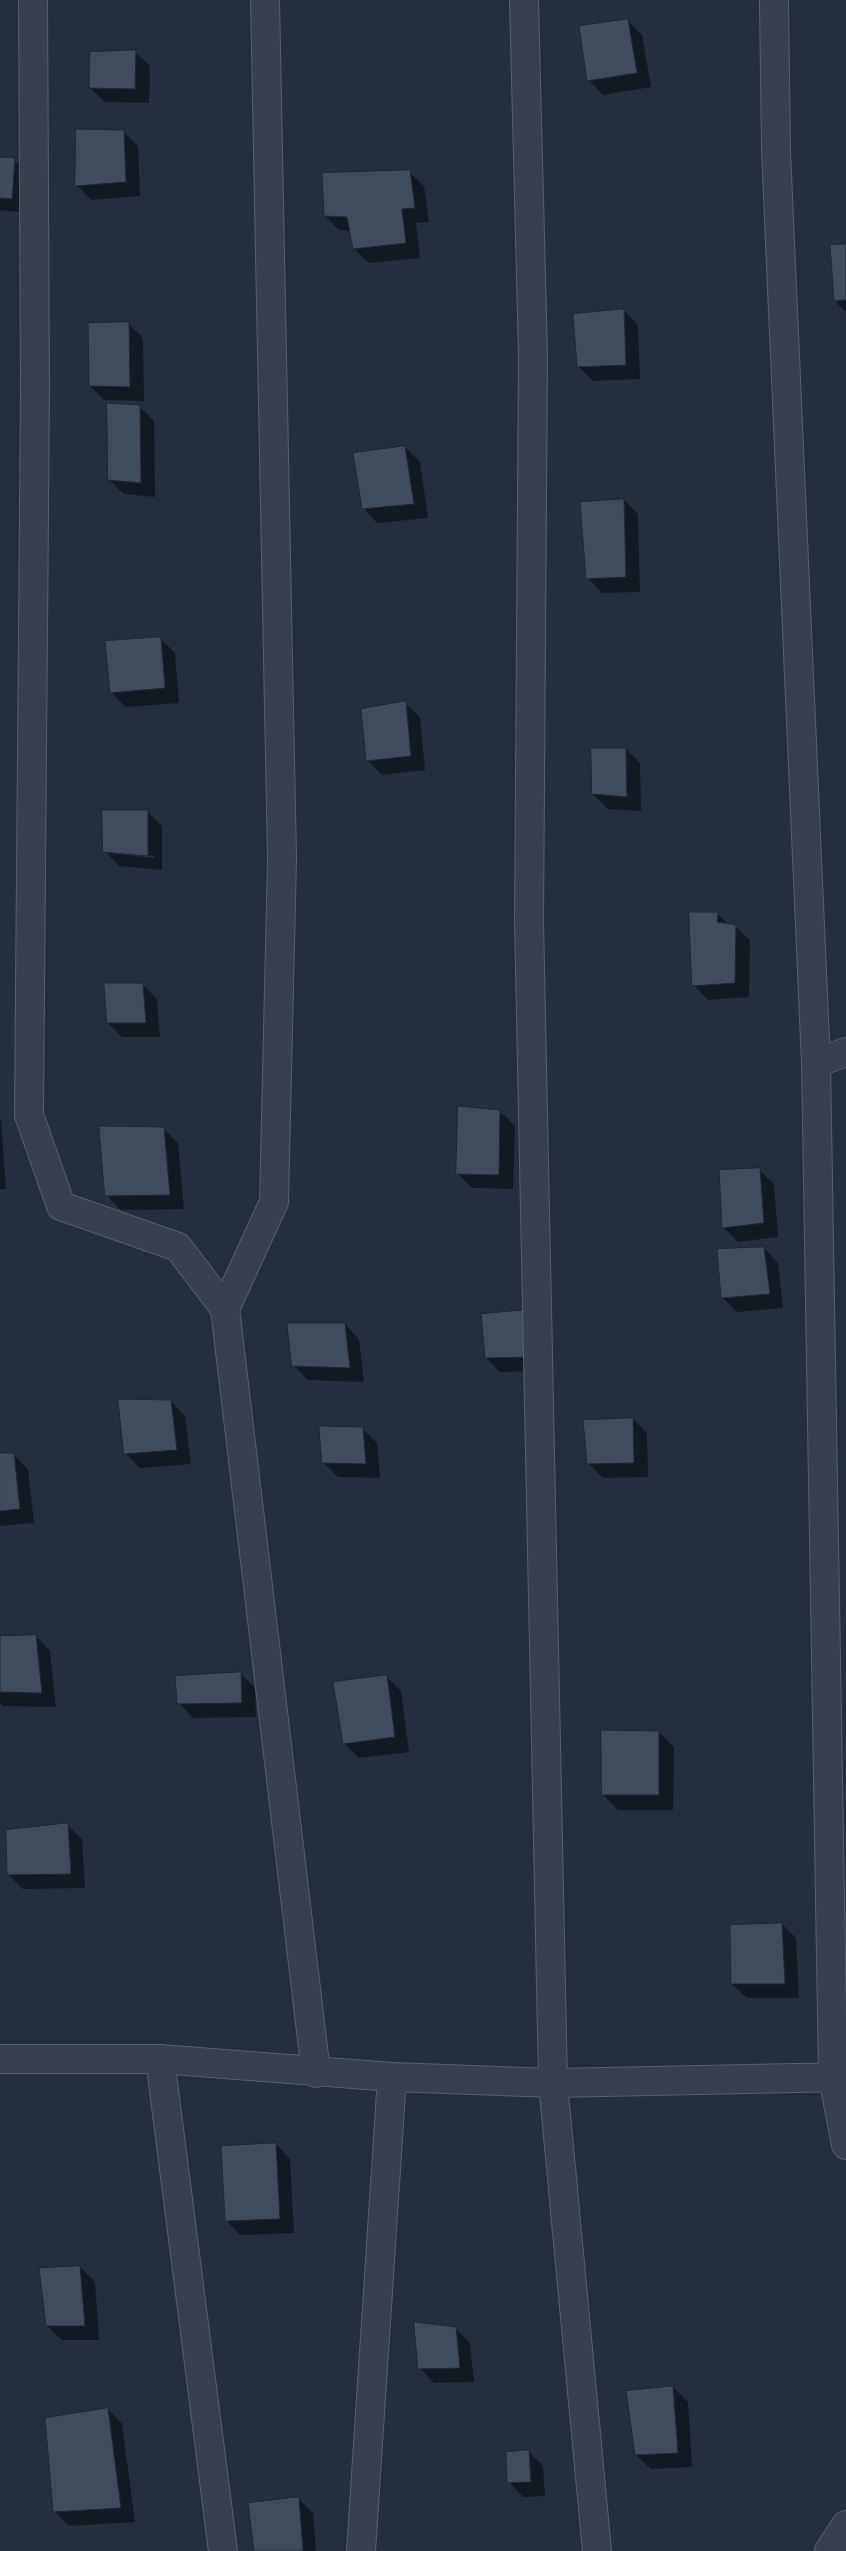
<!DOCTYPE html>
<style>
body{margin:0}
canvas{display:block;background:#242e3d}
</style>
<canvas width="846" height="2551"></canvas>
<script>
const ctx = document.querySelector('canvas').getContext('2d');
ctx.lineJoin = 'round';
function fill(path, color) { ctx.fillStyle = color; ctx.fill(path, 'evenodd'); }
function strokePath(path, color, width, dash) { ctx.strokeStyle = color; ctx.lineWidth = width; ctx.lineCap = dash ? 'butt' : 'round'; ctx.setLineDash(dash || []); ctx.stroke(path); }
fill(new Path2D(`
 M627,20L642,35L651,87L603,95L589,80Z
 M135,52L150,66L149,103L105,102L90,88Z
 M124,132L138,146L140,196L91,200L77,185Z
 M0,158L14,160L29,174L26,213L0,210Z
 M409,172L424,186L429,222L416,223L420,258L369,263L354,249L351,231L339,230L325,216Z
 M846,245V312L835,301Z
 M624,310L638,325L640,379L593,381L578,366Z
 M128,323L143,338L144,401L104,400L90,386Z
 M139,406L154,421L155,497L124,494L109,480Z
 M405,447L420,462L428,518L377,523L363,508Z
 M624,500L638,514L640,592L602,593L588,578Z
 M161,639L175,653L179,703L125,707L111,692Z
 M405,703L420,717L425,770L382,775L367,760Z
 M626,749L640,763L641,811L608,809L593,794Z
 M147,811L162,826V870L119,866L105,851ZM117,852L154,856V858L117,854Z
 M717,913L729,925L735,926L750,940L749,997L708,1000L694,985Z
 M142,984L157,999L160,1037H122L108,1023Z
 M500,1111L515,1126L513,1189L472,1188L457,1173Z
 M0,1120H1L6,1189H0Z
 M163,1128L178,1143L184,1209L121,1210L106,1195Z
 M759,1170L774,1184L778,1237L738,1242L723,1227Z
 M764,1248L778,1263L783,1308L737,1312L722,1297Z
 M525,1311L542,1371L500,1372L486,1358Z
 M345,1324L359,1339L364,1382L308,1380L293,1365Z
 M171,1401L185,1416L191,1464L140,1468L126,1454Z
 M633,1419L647,1433L648,1477L603,1478L588,1463Z
 M363,1429L377,1443L380,1478L338,1477L323,1462Z
 M0,1454H13L28,1469L34,1523L0,1526Z
 M36,1636L50,1651L56,1707L3,1706L0,1703V1638Z
 M241,1674L255,1688L256,1717L193,1718L179,1703Z
 M386,1676L401,1691L409,1752L359,1758L344,1743Z
 M659,1732L674,1747L673,1810H618L603,1795Z
 M67,1825L82,1839L85,1888L23,1889L9,1875Z
 M782,1924L796,1938L799,1998H747L732,1984Z
 M276,2144L290,2159L294,2233L240,2235L226,2220Z
 M80,2267L95,2282L99,2340H62L47,2326Z
 M455,2328L470,2343L474,2382L434,2383L420,2368Z
 M673,2387L688,2402L692,2467L651,2469L636,2455Z
 M108,2409L122,2424L135,2522L69,2526L55,2512Z
 M528,2451L543,2466L545,2496L523,2497L509,2482Z
 M298,2498L313,2513L316,2551H255Z`), '#0007');
const building = new Path2D(`
 M628,19L637,73L587,81L579,26Z
 M136,50L135,89L89,88L90,52Z
 M76,129L124,130L126,182L75,186Z
 M0,157L15,158L12,199L0,198Z
 M410,170L415,208L402,209L406,243L353,249L347,217L324,216L322,173Z
 M846,244V300L834,301L830,245Z
 M624,309L626,365L577,367L573,314Z
 M129,322L130,387L89,386L88,323Z
 M107,403L140,405L141,483L108,480Z
 M405,446L414,504L362,509L353,453Z
 M624,499L626,577L586,579L580,502Z
 M161,637L165,688L110,693L105,641Z
 M406,701L411,756L366,761L361,709Z
 M591,748H626L627,797L592,794Z
 M102,810H148V856L103,852Z
 M689,912H718L717,922L736,925L735,983L692,986Z
 M104,983H143L146,1023H107Z
 M458,1106L500,1110L499,1175L456,1174Z
 M99,1126L164,1127L170,1195L105,1196Z
 M760,1168L764,1223L722,1228L719,1170Z
 M764,1247L770,1294L721,1298L717,1249Z
 M525,1310L528,1357L485,1358L481,1314Z
 M287,1323H345L350,1368L292,1366Z
 M118,1399L171,1400L177,1450L124,1454Z
 M633,1418L634,1463L587,1464L583,1420Z
 M319,1426L363,1427L366,1464L322,1463Z
 M0,1453H14L20,1509L0,1511Z
 M36,1635L42,1693L0,1692V1636Z
 M241,1672L242,1703L177,1704L175,1676Z
 M387,1675L395,1737L343,1744L333,1682Z
 M601,1730L659,1731V1795H602Z
 M68,1823L71,1874L7,1875L6,1830Z
 M782,1923L785,1984H731L730,1925Z
 M276,2143L280,2219L225,2221L221,2146Z
 M80,2266L85,2326H46L39,2268Z
 M414,2322L456,2327L460,2368L418,2369Z
 M673,2386L678,2453L635,2455L626,2391Z
 M108,2408L121,2508L53,2512L45,2418Z
 M529,2450L531,2482L507,2483L506,2452Z
 M299,2497L303,2551H254L248,2503Z`);
fill(building, '#404c5d');
strokePath(building, '#1f2735', 1);
const minor = new Path2D(`
 M33,0L35,387L29,1115L61,1206L178,1247L225,1309
 M265,0L282,859L274,1202L225,1309L316,2073
 M524,0L533,356L529,920L553,2083L597,2551
 M774,0L776,151L816,1063L833,2077L846,2145
 M816,1063L846,1052
 M0,2059H160L392,2077L553,2083L846,2077
 M160,2059L223,2551
 M361,2551L392,2077
 M829,2551L846,2525`);
strokePath(minor, '#565e6c', 30);
strokePath(minor, '#38404e', 28);
</script>
